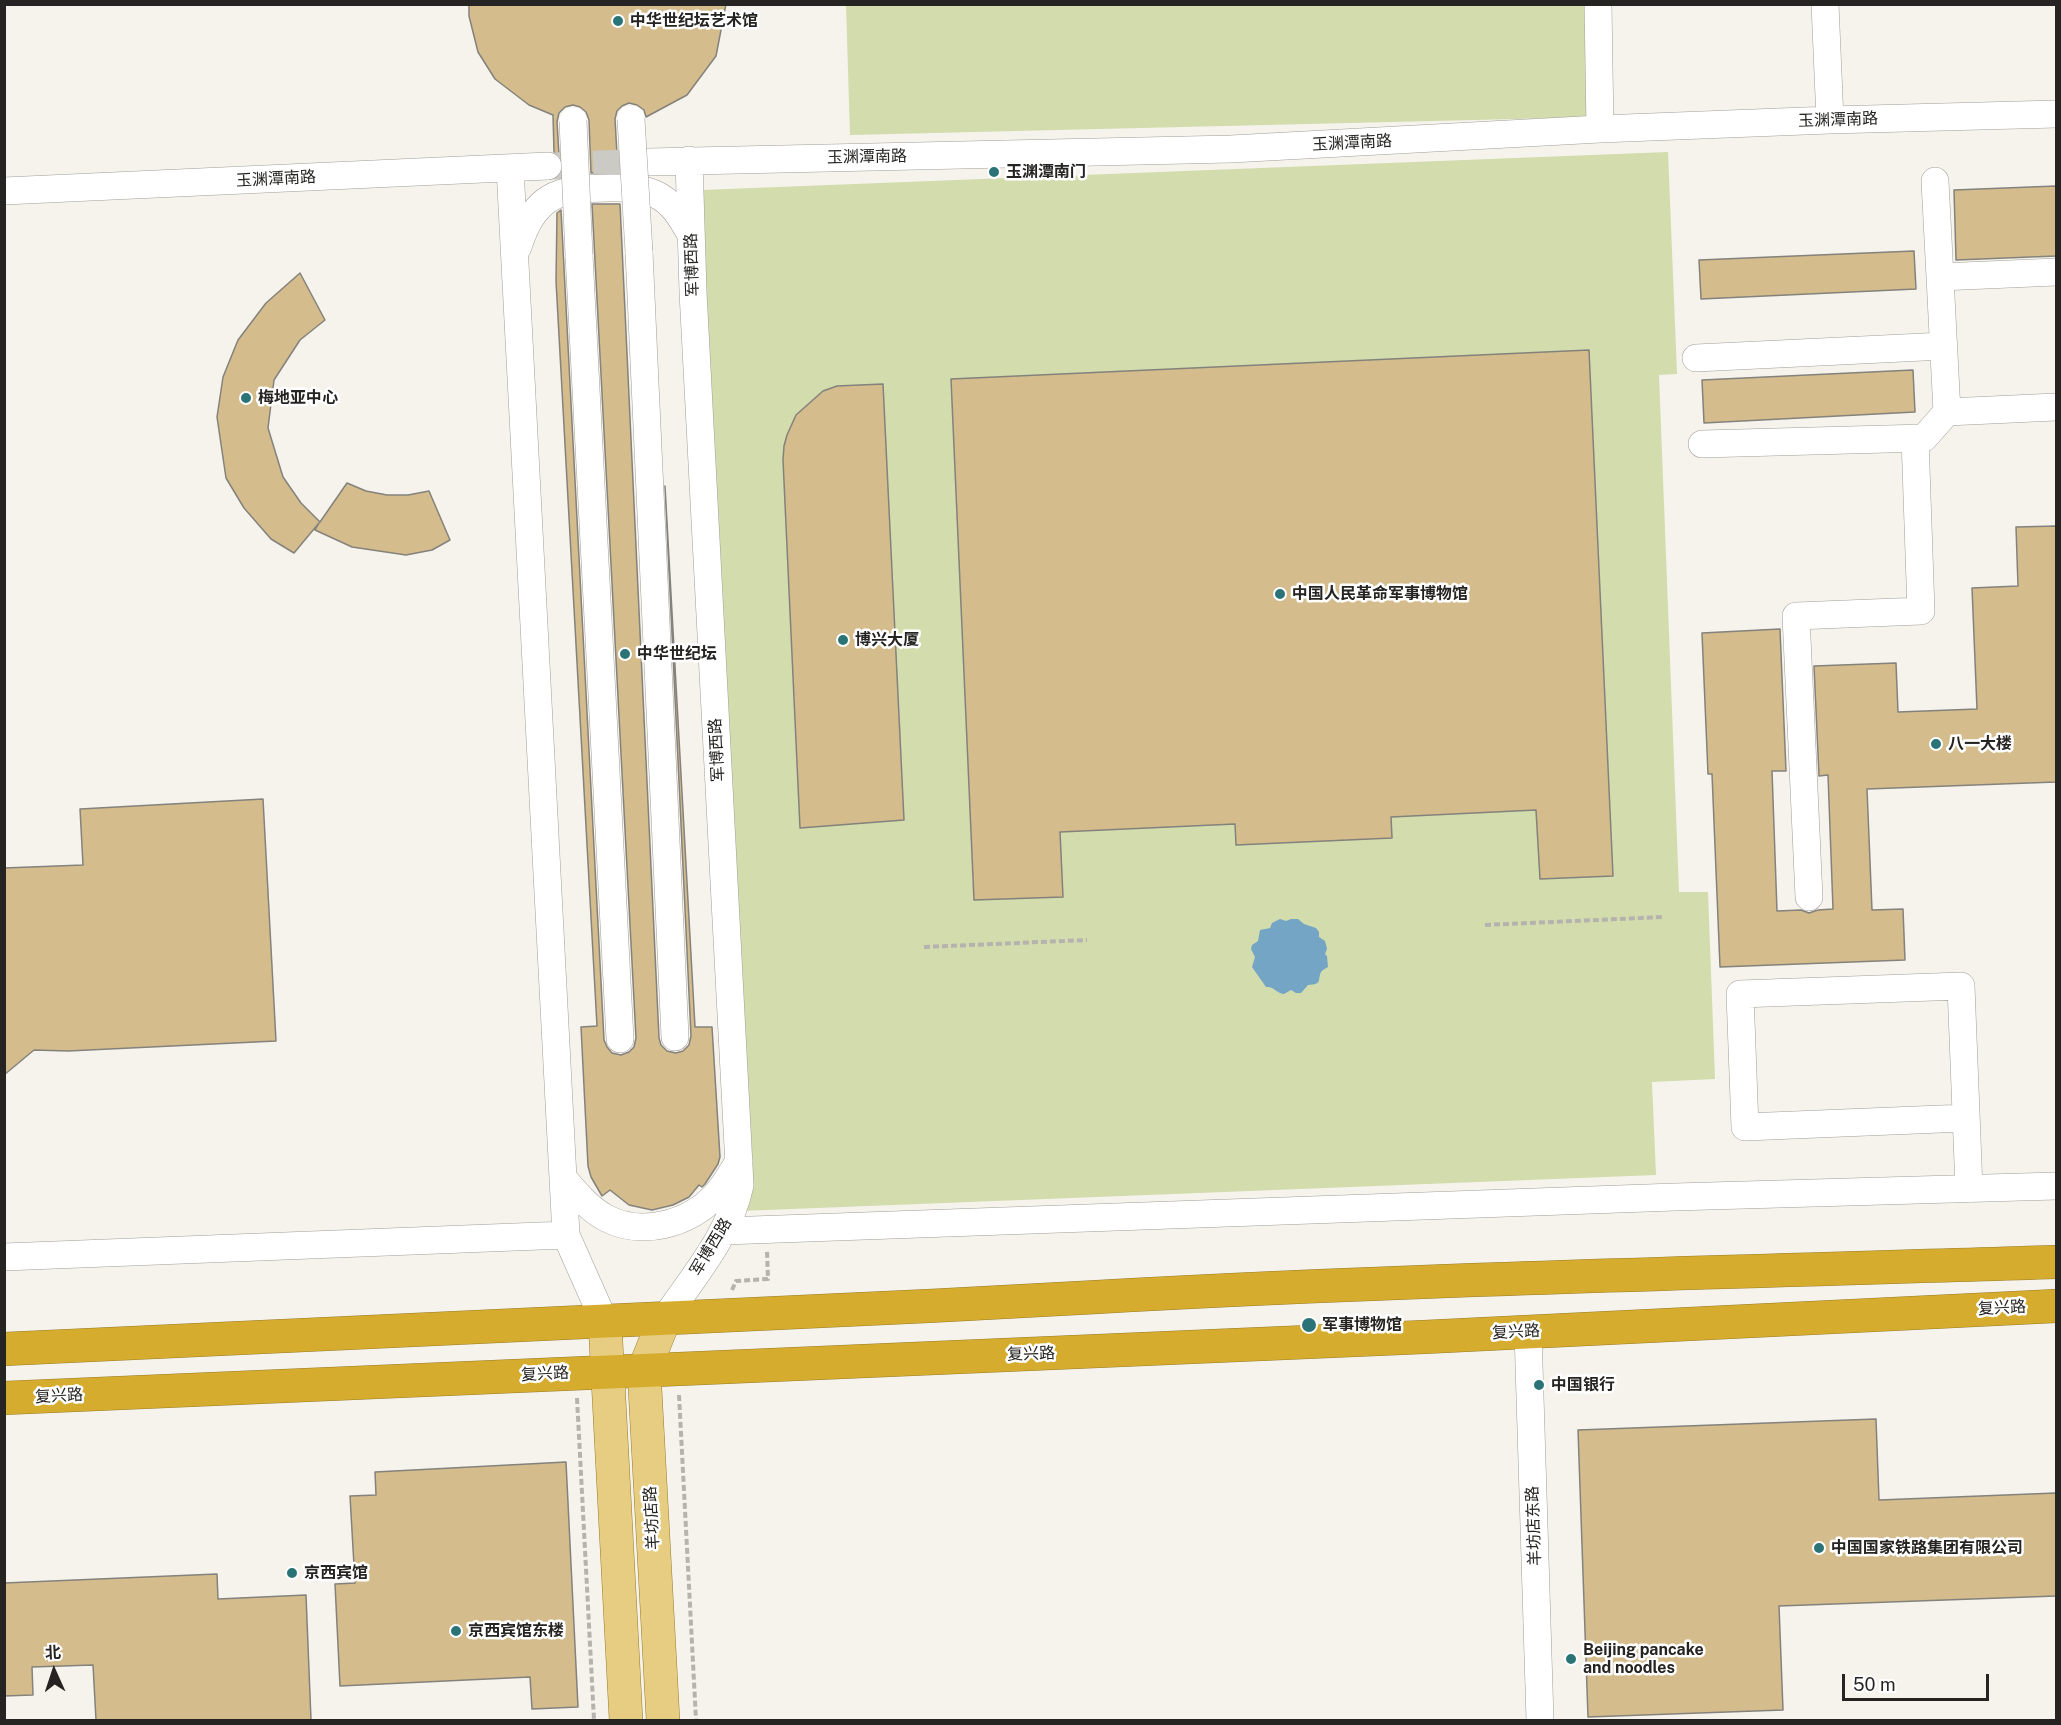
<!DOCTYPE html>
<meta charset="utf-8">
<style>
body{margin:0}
#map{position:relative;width:2061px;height:1725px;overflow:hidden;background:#f6f3ec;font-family:"Public Sans","Noto Sans SC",sans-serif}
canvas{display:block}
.frame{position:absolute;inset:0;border:6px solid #252422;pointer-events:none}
.north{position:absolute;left:24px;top:1641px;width:60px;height:60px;-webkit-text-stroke:4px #fff;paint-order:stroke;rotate:357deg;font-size:16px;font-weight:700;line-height:24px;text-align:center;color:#252422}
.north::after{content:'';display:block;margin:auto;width:21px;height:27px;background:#252422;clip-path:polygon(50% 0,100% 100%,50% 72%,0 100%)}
.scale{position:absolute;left:1842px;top:1674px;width:147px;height:27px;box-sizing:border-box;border:3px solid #252422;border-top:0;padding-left:8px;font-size:18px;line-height:21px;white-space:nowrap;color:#252422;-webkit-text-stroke:4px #fff;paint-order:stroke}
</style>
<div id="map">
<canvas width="2061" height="1725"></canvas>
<div class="frame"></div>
<div class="north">北</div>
<div class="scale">50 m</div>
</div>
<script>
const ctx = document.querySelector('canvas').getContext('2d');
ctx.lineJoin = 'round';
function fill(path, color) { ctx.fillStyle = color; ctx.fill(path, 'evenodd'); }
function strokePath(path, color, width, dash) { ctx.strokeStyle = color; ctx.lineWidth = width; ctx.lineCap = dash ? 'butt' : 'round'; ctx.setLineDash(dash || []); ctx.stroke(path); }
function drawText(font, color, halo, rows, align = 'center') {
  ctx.font = font + ' "Public Sans","Noto Sans SC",sans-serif'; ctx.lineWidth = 5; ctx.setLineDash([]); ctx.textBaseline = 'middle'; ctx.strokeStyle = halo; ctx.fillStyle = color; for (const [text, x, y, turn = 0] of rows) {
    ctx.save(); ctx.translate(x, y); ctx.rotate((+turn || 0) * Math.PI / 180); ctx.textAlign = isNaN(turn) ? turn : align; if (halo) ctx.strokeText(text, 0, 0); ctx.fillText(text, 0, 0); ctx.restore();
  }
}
fill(new Path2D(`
 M846,5H1593L1598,117L850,135Z
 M1668,152L1677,374L1659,375L1679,892H1708L1715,1079L1652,1082L1656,1175L741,1211L702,190Z`), '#d2dcad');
fill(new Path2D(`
 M1280,919L1286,921L1291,919H1298L1304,924L1316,928L1319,932V937L1325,941L1327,949L1325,954L1327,956L1328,967C1325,969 1322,970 1321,972C1317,981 1323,984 1308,985L1301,993H1296L1291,990L1284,994C1276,993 1274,986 1266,987L1252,967L1255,957L1251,949L1252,945L1258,941L1260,930L1270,928L1272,923Z`), '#75a5c5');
const building = new Path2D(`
 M469,4H726L716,56L687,95L646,117L644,110L637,105L629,103L622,106L617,111L615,119L618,172L591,173L589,120L586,112L580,107L573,105L565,107L559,113L557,122L559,155L554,152L553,115L529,105L495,79L478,52L469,16Z
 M2056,186V256L1956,260L1954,190Z
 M592,204H620L659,1038L661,1045L667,1051L676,1053L683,1051L689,1045L691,1036L665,486L695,1027H712L720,1157L718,1164L705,1184L702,1187L699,1185L689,1197L673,1205L652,1210L629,1205L610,1190L602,1196L591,1177L588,1166L581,1027L597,1026L556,281L557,213L561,210L604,1040L607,1047L612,1053L621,1055L629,1052L634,1047L636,1038Z
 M1914,251L1916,289L1701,299L1699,260Z
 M300,273L325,320L300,340L274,380L268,428L283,477L301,503L320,522L347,483L366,491L387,495H408L429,491L450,540L432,550L406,555L352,547L315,530L319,523L294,553L271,539L244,508L226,478L217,417L223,377L238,340L266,303Z
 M1589,350L1613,876L1540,879L1536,810L1391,817L1392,838L1236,845L1235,824L1060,832L1063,897L974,900L951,379Z
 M1913,370L1915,412L1704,423L1702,380Z
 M883,384L904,820L800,828L783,460L784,446L787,435L796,415L823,391L837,386Z
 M2056,526V782L1867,789L1872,910L1903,909L1905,960L1720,967L1712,774H1708L1702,633L1780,629L1786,771H1772L1777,911L1801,910L1809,913L1818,910L1833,909L1828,775L1819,776L1814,666L1896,663L1898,712L1977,709L1972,588L2018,586L2016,527Z
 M263,799L276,1041L68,1051L34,1050L4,1075V868L83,865L80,809Z
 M1876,1419L1879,1500L2056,1493V1596L1779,1606L1783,1710L1588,1717L1578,1430Z
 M566,1462L578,1707L532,1709L530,1677L340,1686L335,1584L355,1583L350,1496L376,1495L375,1472Z
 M217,1574L218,1599L306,1595L311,1720H96L93,1665L32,1667L33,1695L4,1696V1583Z`);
fill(building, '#d4bc8c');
strokePath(building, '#84827c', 1.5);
strokePath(new Path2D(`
 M552,166L648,162`), '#cccac4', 27, [27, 14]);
const minor = new Path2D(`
 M1598,4L1600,129
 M1825,4L1830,120
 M648,162L1231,149L1600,129L1830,120L2056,114
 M510,168L566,1235L605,1323
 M1935,181L1947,412L2056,407
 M4,191L548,166
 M518,247C534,195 558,188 609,188C625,188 640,187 655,194C673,202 682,219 691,235
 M639,252L675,1037
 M579,255L620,1039
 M1940,277L2056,272
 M1696,358L1944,346
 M1702,444L1924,438L1947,412
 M1809,897L1796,616L1921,611L1915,438
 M1965,1118L1745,1127L1740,994L1961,986L1969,1189
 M563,1178C575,1192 589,1209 606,1218C642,1237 689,1224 716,1195C725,1185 732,1172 739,1161
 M724,1231L1675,1197L2056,1186
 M4,1257L566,1235
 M664,1320C692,1278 730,1235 740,1185L693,292L689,160
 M1528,1332L1540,1720`);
const major = new Path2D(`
 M605,1323L626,1720
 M663,1720L644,1370L664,1320`);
const highway = new Path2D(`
 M4,1349C369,1334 733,1317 1097,1297C1417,1279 1737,1272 2056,1262
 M4,1398L1424,1337L2056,1306`);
strokePath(minor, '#a09e98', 28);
strokePath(major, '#977c29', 34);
strokePath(highway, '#977c29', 34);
strokePath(new Path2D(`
 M1485,925L1663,917
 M924,947L1087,940
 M732,1290L736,1281L768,1279L767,1251
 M679,1395L696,1720
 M577,1398L594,1720`), '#b6b3ae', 4, [6, 3]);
strokePath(minor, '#fff', 27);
strokePath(major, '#e6cd81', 33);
strokePath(highway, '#d5ac2d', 33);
const minorBridge = new Path2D(`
 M631,119L639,252
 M573,121L579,255`);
strokePath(minorBridge, '#a09e98', 28, []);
strokePath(minorBridge, '#fff', 27);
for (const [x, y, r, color] of [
 [618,21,6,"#2a7478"],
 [994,172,6,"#2a7478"],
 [246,398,6,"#2a7478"],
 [1280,594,6,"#2a7478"],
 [843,640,6,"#2a7478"],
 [625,654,6,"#2a7478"],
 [1936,744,6,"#2a7478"],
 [1309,1325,8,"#2a7478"],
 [1539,1385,6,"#2a7478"],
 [1819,1548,6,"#2a7478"],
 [292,1573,6,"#2a7478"],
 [456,1631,6,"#2a7478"],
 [1571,1659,6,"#2a7478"]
]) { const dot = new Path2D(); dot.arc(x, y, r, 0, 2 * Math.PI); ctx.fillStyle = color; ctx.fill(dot); strokePath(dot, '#fff', 2); }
drawText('bold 16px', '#252422', '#fff', [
 ["中华世纪坛艺术馆",630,21],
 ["玉渊潭南门",1006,172],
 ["梅地亚中心",258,398],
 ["中国人民革命军事博物馆",1292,594],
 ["博兴大厦",855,640],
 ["中华世纪坛",637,654],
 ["八一大楼",1948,744],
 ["军事博物馆",1322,1325],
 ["中国银行",1551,1385],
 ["中国国家铁路集团有限公司",1831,1548],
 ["京西宾馆",304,1573],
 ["京西宾馆东楼",468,1631],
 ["Beijing pancake",1583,1650],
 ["and noodles",1583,1668]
], 'left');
drawText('16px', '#252422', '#fff', [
 ["玉渊潭南路",1838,120,-2],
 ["玉渊潭南路",1352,143,-3],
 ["玉渊潭南路",867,157,-1],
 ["玉渊潭南路",276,179,-3],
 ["军博西路",692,265,-92],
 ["军博西路",717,750,-93],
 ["军博西路",711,1247,-59],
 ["复兴路",2002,1308,-3],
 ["复兴路",1516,1332,-3],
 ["复兴路",1031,1354,-2],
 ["复兴路",545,1374,-3],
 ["复兴路",59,1396,-3],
 ["羊坊店路",652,1518,-93],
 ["羊坊店东路",1534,1526,-92]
]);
</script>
